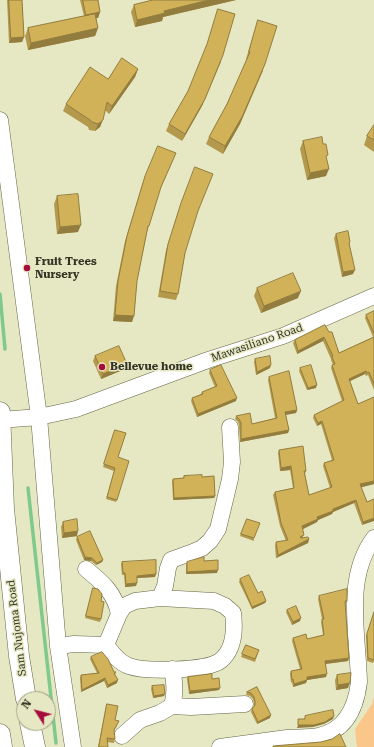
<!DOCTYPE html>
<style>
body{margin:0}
#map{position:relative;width:374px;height:747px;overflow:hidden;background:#e6e8c3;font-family:"Roboto Serif",serif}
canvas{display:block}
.north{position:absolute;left:16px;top:691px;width:40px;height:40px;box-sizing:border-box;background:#e6e8c3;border:1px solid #9fa084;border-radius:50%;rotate:306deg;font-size:11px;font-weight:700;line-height:16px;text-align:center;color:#343526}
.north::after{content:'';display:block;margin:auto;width:14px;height:18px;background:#a50c3d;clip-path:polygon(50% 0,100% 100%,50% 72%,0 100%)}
</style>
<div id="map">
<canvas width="374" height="747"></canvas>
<div class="north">N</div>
</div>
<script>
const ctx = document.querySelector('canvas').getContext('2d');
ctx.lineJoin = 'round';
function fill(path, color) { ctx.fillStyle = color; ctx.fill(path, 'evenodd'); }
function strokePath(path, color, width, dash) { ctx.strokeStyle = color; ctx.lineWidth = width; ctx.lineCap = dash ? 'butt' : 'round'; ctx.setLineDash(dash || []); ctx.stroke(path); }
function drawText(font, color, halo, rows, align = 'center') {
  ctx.font = font + ' "Roboto Serif",serif'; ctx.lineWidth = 3; ctx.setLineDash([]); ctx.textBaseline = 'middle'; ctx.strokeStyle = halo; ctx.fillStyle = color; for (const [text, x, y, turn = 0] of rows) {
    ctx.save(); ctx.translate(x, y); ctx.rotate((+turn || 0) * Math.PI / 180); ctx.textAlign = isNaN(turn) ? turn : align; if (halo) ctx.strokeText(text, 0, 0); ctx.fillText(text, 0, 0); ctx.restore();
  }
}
fill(new Path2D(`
 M374,697V747H357L355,729L372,704Z`), '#fac689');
strokePath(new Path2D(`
 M0,294L5,349
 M28,488L56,743`), '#80c98c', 3.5);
const minor = new Path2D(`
 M0,120L39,417L58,646L73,747
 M0,420L39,417L76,409L208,360L283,336L374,296
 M86,569C102,582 115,593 119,614
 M160,598L165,586L168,568L171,560L193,552L202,548L210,541L218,529L230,479L232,462L230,427
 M58,646L74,644L106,645L119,614L124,606L135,601L160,598L214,601L225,606L233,613C235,629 234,650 220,661C206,671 145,672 129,666C119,663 112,653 106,645
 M172,706L191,707L245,704
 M122,736L140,720L160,713L172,706C176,693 175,682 172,669
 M220,747C242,744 264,741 287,738C297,737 308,738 318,736C346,731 356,707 359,682C358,635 344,578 374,538`);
const major = new Path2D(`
 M0,412L4,509L19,656L26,699
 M30,723L35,747
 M0,734L2,747`);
strokePath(minor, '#646544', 17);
strokePath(major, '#646544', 21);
strokePath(minor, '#fff', 16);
strokePath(major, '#fff', 20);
fill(new Path2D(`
 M7,0H22L24,37L22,42L9,43Z
 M80,0H98L100,12L98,18H96L98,28L95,36L28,50L25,36L28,28L84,16Z
 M153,0H236L163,17L162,21L135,27L131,12L134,5Z
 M218,9L221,62L202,106L182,141L166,131L169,124L188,91L206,48Z
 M258,20L263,71L240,124L223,154L206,144L209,137L227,104L247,60L246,59Z
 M138,69L135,77L109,114L105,110L100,127L95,131L89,130L88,127L63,111L66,104L108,79Z
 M374,125V152L364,145L367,136Z
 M303,141L327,160L326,176L307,180L300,149Z
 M176,153L160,190L147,232L137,281L132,322L113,321L116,286L125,241L143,182Z
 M57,196L78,232L57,234L54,204Z
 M181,203L185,253L178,294L176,300L158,297L166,250Z
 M336,234L350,242L349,245L353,274L342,277L334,238Z
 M257,288L298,298L261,313L254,296Z
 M374,311V390L368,375L366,376L365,374L350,381L358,404L374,397V484L361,487L367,502L374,499L362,525L354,503L333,512L332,514L318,520L317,522L303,529V538L309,539L308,543L276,558L275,546L276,542L286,541L280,526L273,495L275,492L293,488L290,470L280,471L278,453L279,450L306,471L305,474L309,495L330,488L323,466L324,463L332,460L321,424L317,426L313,418L314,415L342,401L331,368L332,365H333L331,360V359L323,341L297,354L293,343L295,340L325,325L339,353L373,337L365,318L366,315Z
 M95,356L125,369L101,379L93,361Z
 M255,359L270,368L256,375L254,362Z
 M300,368L316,388L307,390L299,371Z
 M210,370L236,401L197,417L191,401L192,398L201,394L202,392L215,387L209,373Z
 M269,377L297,410L296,413L286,415L289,430L288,433L240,442L239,426L238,422L235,419L236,416L252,424L275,418L268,380Z
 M115,430L118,457L117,500L116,502L106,499L114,471L103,467Z
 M184,476L202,477L215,496L214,498L173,500L172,481L173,479L183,478Z
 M247,519L254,538V541L240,536Z
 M63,522L77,536L62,538L61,527Z
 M77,537L103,560L102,562L96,565L91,561L84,560L76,540Z
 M204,561L217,573L186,574V565L187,562Z
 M122,562L155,577L137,578L136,586L125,587L124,575H122L121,564Z
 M240,579L258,593L266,601L265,603L252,609L239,582Z
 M93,588L101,601V619L100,622L85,618Z
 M319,596L347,601L345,604L349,658L348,661L326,664V677L307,680L306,683L293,687L292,682L291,683L290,674L291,671L300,669L292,641L293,638L307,639L323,635L321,622L322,619L318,599Z
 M287,610L300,621L292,625L286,612Z
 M374,612V661L373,663L367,661L366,636Z
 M246,645L259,650L255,662L241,657Z
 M91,657L114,672H116L115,675L117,683L107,688L104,681L81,692L80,678L81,675L97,673L90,659Z
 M337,675L348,688L336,690L335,680Z
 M188,677L212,679L219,690L189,694L187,679Z
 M152,686L164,696L153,698L151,689Z
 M257,687L270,718L257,724L251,712L252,709L254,706V704L253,699L250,696L246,695L247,692Z
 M107,704L115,720L119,721L114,731L115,739L114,743L107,742L108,747H98L106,708Z`), '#b4994d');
fill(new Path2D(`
 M209,0H236L163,17L162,21L135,27L137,20L164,11Z
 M100,12L98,18L84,21L86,15Z
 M98,28L95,36L28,50L31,43Z
 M24,37L22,42L9,43L11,38Z
 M223,55L202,106L182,141L185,134Z
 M265,64L240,124L223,154L225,146Z
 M138,69L135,77L109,114L112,106Z
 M103,120L100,127L95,131L98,124Z
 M329,169L326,176L307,180L310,173Z
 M81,225L78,232L57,234L60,227Z
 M355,270L353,274L342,277L343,272Z
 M301,291L298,298L261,313L264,306Z
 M115,315L134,316L132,322L113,321Z
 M324,337L323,341L297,354L298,351Z
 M127,364L125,369L101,379L103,374Z
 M271,365L270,368L256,375L257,372Z
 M366,371L365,374L348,382L349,379Z
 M317,385L316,388L307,390L308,388Z
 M237,398L236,401L197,417L198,414Z
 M297,410L296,413L284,415L285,412Z
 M322,421L321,424L317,426L318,423Z
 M289,430L288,433L240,442L241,439Z
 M291,466L290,470L280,471L281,468Z
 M374,481V484L359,488L360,484Z
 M215,496L214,498L173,500L174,498Z
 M356,500L354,503L333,512L332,514L318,520L317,522L301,530L302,526L317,517L333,509Z
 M374,518V521L362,525L363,522Z
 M78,531L77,536L62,538L64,533Z
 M309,539L308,543L276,558L278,555Z
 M85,557L92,558L91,561L84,560Z
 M103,560L102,562L96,565L97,563Z
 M218,570L217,573L186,574L187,572Z
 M156,574L155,577L136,578L137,576Z
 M137,583L136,586L125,587L126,584Z
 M266,601L265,603L252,609V607Z
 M301,618L300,621L292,625L293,622Z
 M349,658L348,661L324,664L325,661Z
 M327,674L326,677L307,680L306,683L293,687L294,684L307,677Z
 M105,678L104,681L81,692L82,690Z
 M118,680L117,683L107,688L108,685Z
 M350,683L348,688L336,690L338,685Z
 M220,688L219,690L189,694L190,691Z
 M165,694L164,696L153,698L154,696Z
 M271,715L270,718L257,724L258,722Z
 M334,716L333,719L324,724L313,727L297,728L298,725Z`), '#927d3e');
const building = new Path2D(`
 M9,0H22L24,37L11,38Z
 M83,0H98L100,12L86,15Z
 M153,0H209L164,11L165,13L137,20L134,5Z
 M218,9L235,14L223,55L205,99L185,134L169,124L188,91L207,44Z
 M95,14L98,28L31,43L28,28Z
 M258,20L277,26L265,64L242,117L225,146L209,137L227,104L250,52H249Z
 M122,58L138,69L112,106L107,102L103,120L98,124L92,122L90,120L66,104L90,67L108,79Z
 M374,125V140L367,136Z
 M322,137L323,144H326L328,155L326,156L329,169L310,173L303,141Z
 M158,146L176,153L161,187L149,226H148L137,281L134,316L115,315L118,281L127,236L145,176Z
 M195,167L213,174L198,211L185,253L178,294L160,291L168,244L181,203Z
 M78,194L81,225L60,227L57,196Z
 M348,231L350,242L349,243L355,270L343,272L336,234Z
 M293,273L301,291L264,306L257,288Z
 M374,311V333L366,315Z
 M325,325L329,332H332L339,353L374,337V384L369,372L367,373L366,371L349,379L358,404L374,397V481L360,484L367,502L374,499V518L363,522L356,500L333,509V511L317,517L318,519L302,526L304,535L300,537L301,538L308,537L309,539L278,555L276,542L288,540L281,523L275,492L294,488L291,466L281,468L279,450L303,446L306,471H304L309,495L332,487L324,463L334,460L322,421L318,423L314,415L344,400L332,365L335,364L332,357L333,356L324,337L298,351L295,340Z
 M119,346L127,364L103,374L95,356Z
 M270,356L271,365L257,372L255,359Z
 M221,365L237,398L198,414L192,398L203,394L202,392L217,386L210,370Z
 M311,365L317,385L308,388L300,368Z
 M289,371L297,410L285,412L289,430L241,439V423L239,419L236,416L250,413L252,424L277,418L269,377Z
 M115,430L126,433L118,457L129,461L117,500L107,497L115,468L104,464Z
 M202,475V477L214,476L215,496L174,498L173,479L184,478V476Z
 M77,519L78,531L64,533L63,522Z
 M247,519L260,523L254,538L241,534Z
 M90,531L103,560L97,563L92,558L85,557L77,537Z
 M204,557V561L218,560V570L187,572V562Z
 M156,560V574L137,576V583L126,584L125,573H123L122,562Z
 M249,575L258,593L262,591L266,601L252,607L240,579Z
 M93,588L98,589L102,594L101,601L104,602L101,619L86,616Z
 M347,589V601H345L349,658L325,661L327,674L307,677V680L294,684L293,679L292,680L291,671L302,669L293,638L306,634L307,639L324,635L322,619H324L319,596Z
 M296,606L301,618L293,622L287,610Z
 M374,612V660L368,658L367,634Z
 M246,645L259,650L255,659L242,654Z
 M102,652L108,659L114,672H116L114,673L118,680L108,685L105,678L82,690L81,675L99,673L91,657Z
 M351,673L350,683L338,685L337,675Z
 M212,674V679L219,678L220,688L190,691L188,677Z
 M164,685L165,694L154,696L152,686Z
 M257,687L271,715L258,722L252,709L255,705V701L254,697L251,693L247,692Z
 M107,704L118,706L115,720L119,721L114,730L115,739L107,738L108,747H99Z
 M333,710L334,716L325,722L314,725H298V719H305V716Z
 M340,734L346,747H273V746L321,742L332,739Z`);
fill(building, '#d1b259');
strokePath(building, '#927d3e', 1);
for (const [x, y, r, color] of [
 [27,268,4,"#a50c3d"],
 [102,367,4,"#a50c3d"]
]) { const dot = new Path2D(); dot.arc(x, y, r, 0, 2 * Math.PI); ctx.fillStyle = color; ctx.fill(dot); strokePath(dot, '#e6e8c3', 1.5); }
drawText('bold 11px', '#343526', '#e6e8c3', [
 ["Fruit Trees",35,262],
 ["Nursery",35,275],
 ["Bellevue home",110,367]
], 'left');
drawText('11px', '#343526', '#e6e8c3', [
 ["Mawasiliano Road",257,343,-19],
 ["Sam Nujoma Road",17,628,-97]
]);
</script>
